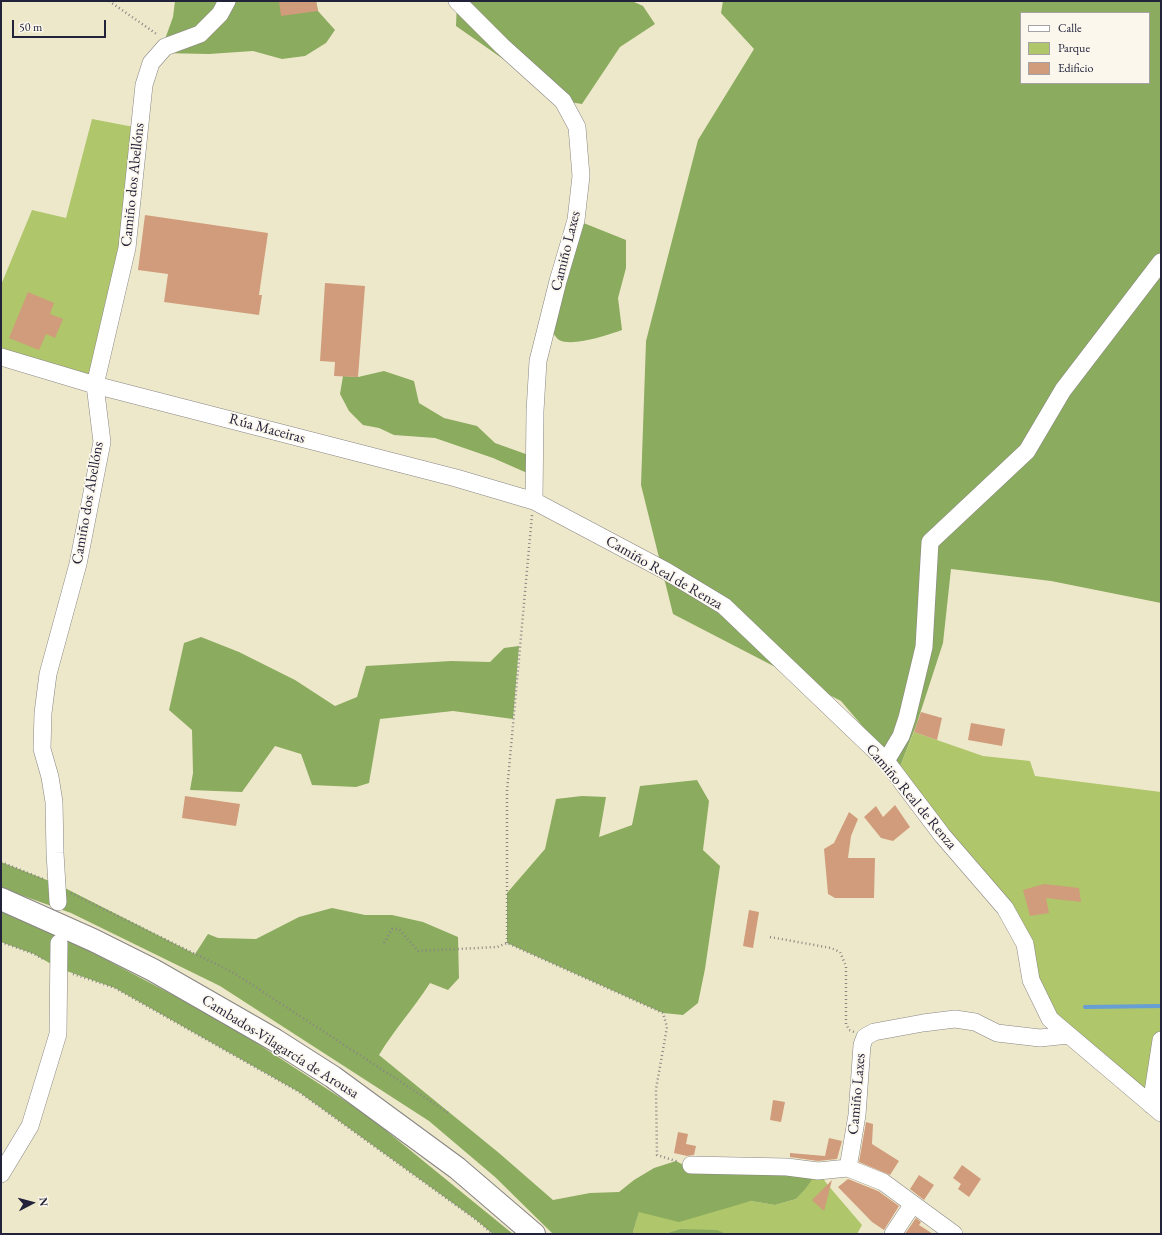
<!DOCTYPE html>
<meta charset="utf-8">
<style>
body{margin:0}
#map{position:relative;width:1162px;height:1235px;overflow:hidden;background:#eee8cb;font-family:"EB Garamond",serif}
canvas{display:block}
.frame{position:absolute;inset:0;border:2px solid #22223b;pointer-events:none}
.legend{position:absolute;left:1020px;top:12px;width:130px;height:72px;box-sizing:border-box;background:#fbf7ec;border:1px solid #a4a2a5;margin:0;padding:5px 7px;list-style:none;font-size:12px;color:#22223b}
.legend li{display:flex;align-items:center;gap:8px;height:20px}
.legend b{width:20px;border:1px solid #a4a2a5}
.north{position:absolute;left:12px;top:1183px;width:40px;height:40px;-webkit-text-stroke:3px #fbf7ec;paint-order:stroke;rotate:84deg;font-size:11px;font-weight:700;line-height:16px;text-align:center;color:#22223b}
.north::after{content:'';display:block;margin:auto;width:14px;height:18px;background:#22223b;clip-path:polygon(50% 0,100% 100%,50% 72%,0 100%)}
.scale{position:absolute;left:12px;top:20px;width:94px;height:18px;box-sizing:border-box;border:2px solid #22223b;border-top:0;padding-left:5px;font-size:12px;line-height:14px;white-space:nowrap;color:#22223b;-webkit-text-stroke:3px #fbf7ec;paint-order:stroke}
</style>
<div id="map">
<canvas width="1162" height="1235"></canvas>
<div class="frame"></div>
<ul class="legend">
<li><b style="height:5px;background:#fff"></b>Calle</li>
<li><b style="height:11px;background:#afc66b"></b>Parque</li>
<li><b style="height:11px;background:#d09c7b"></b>Edificio</li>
</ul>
<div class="north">N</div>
<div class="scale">50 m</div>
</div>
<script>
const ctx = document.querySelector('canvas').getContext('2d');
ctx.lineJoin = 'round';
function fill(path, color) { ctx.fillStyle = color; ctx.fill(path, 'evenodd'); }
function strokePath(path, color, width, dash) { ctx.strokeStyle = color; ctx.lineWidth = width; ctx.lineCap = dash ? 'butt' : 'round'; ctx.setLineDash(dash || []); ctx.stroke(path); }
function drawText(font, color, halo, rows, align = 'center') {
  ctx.font = font + ' "EB Garamond",serif'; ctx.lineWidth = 3.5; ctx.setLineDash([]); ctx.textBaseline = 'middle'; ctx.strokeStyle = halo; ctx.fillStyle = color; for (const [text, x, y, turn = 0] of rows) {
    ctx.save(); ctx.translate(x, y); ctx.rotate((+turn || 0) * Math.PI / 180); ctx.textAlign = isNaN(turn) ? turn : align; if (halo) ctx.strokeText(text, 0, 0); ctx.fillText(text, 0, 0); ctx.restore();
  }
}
fill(new Path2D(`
 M92,119L139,128L95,385L1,357V285L32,210L66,218Z
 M914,732L983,756L1030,761L1035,776L1161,792V1113L1051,1019L1027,944L899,769Z
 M818,1171L827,1184L862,1225L857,1234H723L680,1229L664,1234H635L633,1232L639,1212L715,1210L751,1201L775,1205L796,1199Z`), '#afc66b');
fill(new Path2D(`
 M175,1H316L318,11L335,30L326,43L305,56L282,59L253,51L209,54L160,53L173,17Z
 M457,1H632L643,6L655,24L620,47L582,104L563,101L456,26Z
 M723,1H1161V603L1051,581L951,569L943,643L916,726L899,769L841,701L673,614L641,485L646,341L698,140L754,49L721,13ZM1021,13H1149V83H1021Z
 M576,220L626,240V268L618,298L622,330C608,335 573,347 559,340C555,337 551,329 547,325Z
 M384,371L414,381L419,403L444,418L477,426L495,443L534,457V476L493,458L435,438L394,435L379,428L363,425L349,411L340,394L343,376L358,377Z
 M201,637L239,652L295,680L335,706L357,697L366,666L451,661L490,662L504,648L519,646L513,719L453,711L380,719L369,783L356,787L312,785L301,754L275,746L242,792L190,790L193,773L192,730L169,710L184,643Z
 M697,780L709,801L703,850L720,866L705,969L698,1003L683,1015L663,1013L507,943V893L545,849L556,799L582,796L606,797L599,837L632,825L640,786Z
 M1,862L57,884L195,954L208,934L218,938L256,939L299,917L332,908L365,915H392L423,922L458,937L459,978L448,990L430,983C414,1008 394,1030 379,1055L499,1153L553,1200L590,1193L619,1192L634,1180L654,1168L676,1161L693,1170L818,1171L806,1188L796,1199L775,1205L751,1201L679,1222L639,1212L633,1232L635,1234H553L495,1177L429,1121L220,986L71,913L1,888Z
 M1,909L86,949L226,1023L367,1115L513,1234H493L475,1219L299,1092L115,988L58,968L34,954L1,942Z
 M680,1229L717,1230L726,1234H664Z`), '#8bab5f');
strokePath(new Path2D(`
 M1085,1007L1160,1006`), '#679ed4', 4);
fill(new Path2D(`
 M279,1H316L318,11L281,16Z
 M145,215L268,233L259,295H262L259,315L164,302L168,274L138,270Z
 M325,283L365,286L358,377L334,376L335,362L320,361Z
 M28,292L54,303L50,314L63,319L55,338L46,334L39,350L9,338Z
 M921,712L942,718L937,740L914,732Z
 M971,723L1005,729L1002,746L968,740Z
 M185,796L240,804L236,826L182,818Z
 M895,805L910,827L893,841L881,838L864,817L876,806L883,817Z
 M849,812L858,819L851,836L848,858H875L874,898H835L828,894L824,849L834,843Z
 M1044,884L1079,888L1081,902L1046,898L1049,913L1030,916L1023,890Z
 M749,910L759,912L753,948L743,946Z
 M773,1100L785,1102L781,1122L770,1120Z
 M866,1122L873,1124L872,1144L899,1161L890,1175L859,1162Z
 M678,1132L688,1134L686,1144L696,1146L694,1155L687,1156L674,1153Z
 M829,1138L842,1141L837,1159L818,1161L790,1157V1153L825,1156Z
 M962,1165L981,1179L969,1197L958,1189L961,1184L953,1178Z
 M919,1175L934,1185L924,1200L910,1189Z
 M848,1179L878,1191L899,1206L884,1230L872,1222L838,1187Z
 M832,1180L824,1211L812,1200Z
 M916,1218L921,1222L919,1225L933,1234H905Z`), '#d09c7b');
const minor = new Path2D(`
 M457,1L502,46L563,101L577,127L581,176L576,220L558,281L538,361L535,411L534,501
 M1,357L95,385L456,478L534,501L666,571L724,606L886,761L942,835L1005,908L1025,944L1031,980L1050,1019L1161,1113
 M886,761L901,736L907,718L924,647L930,542L1027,451L1063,390L1161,262
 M58,902L55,853L54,802L50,777L42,749L43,713L48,674L78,564L102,442L95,385L127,248L144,85L151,63L165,47L200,34L220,14L227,1
 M1151,1105L1161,1040
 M691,1165L787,1167L818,1171L848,1168
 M1,1174L30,1126L58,1034L59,943
 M893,1234L913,1204
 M954,1234L883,1182L848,1168L857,1115L862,1045L865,1037L874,1032L923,1023L955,1019L975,1022L997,1033L1040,1038L1069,1035`);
const highway = new Path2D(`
 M1,899L93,940L153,970L275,1040L333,1077L457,1168L534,1234`);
strokePath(minor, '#888583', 18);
strokePath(highway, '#888583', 24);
strokePath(new Path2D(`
 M109,1L158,35
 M1,862L43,879
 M71,893L234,973L450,1114
 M770,937L831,948L840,952L846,966V1024L849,1030L854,1032
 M1,942L34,954L45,960
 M384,943L392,929H399L418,951L497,947L507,943L663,1013L667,1027L656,1089L657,1155L679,1162
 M507,943V791L532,515
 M73,974L115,988L299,1092L475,1219L493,1234`), '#888583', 2.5, [1, 3]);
strokePath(minor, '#fff', 17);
strokePath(highway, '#fff', 22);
drawText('15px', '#22223b', '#fbf7ec', [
 ["Camiño dos Abellóns",133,185,-84],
 ["Camiño Laxes",566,251,-76],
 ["Rúa Maceiras",267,429,15],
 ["Camiño dos Abellóns",88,503,-80],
 ["Camiño Real de Renza",664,573,30],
 ["Camiño Real de Renza",911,797,50],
 ["Cambados-Vilagarcía de Arousa",280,1047,32],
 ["Camiño Laxes",857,1094,-85]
]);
</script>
